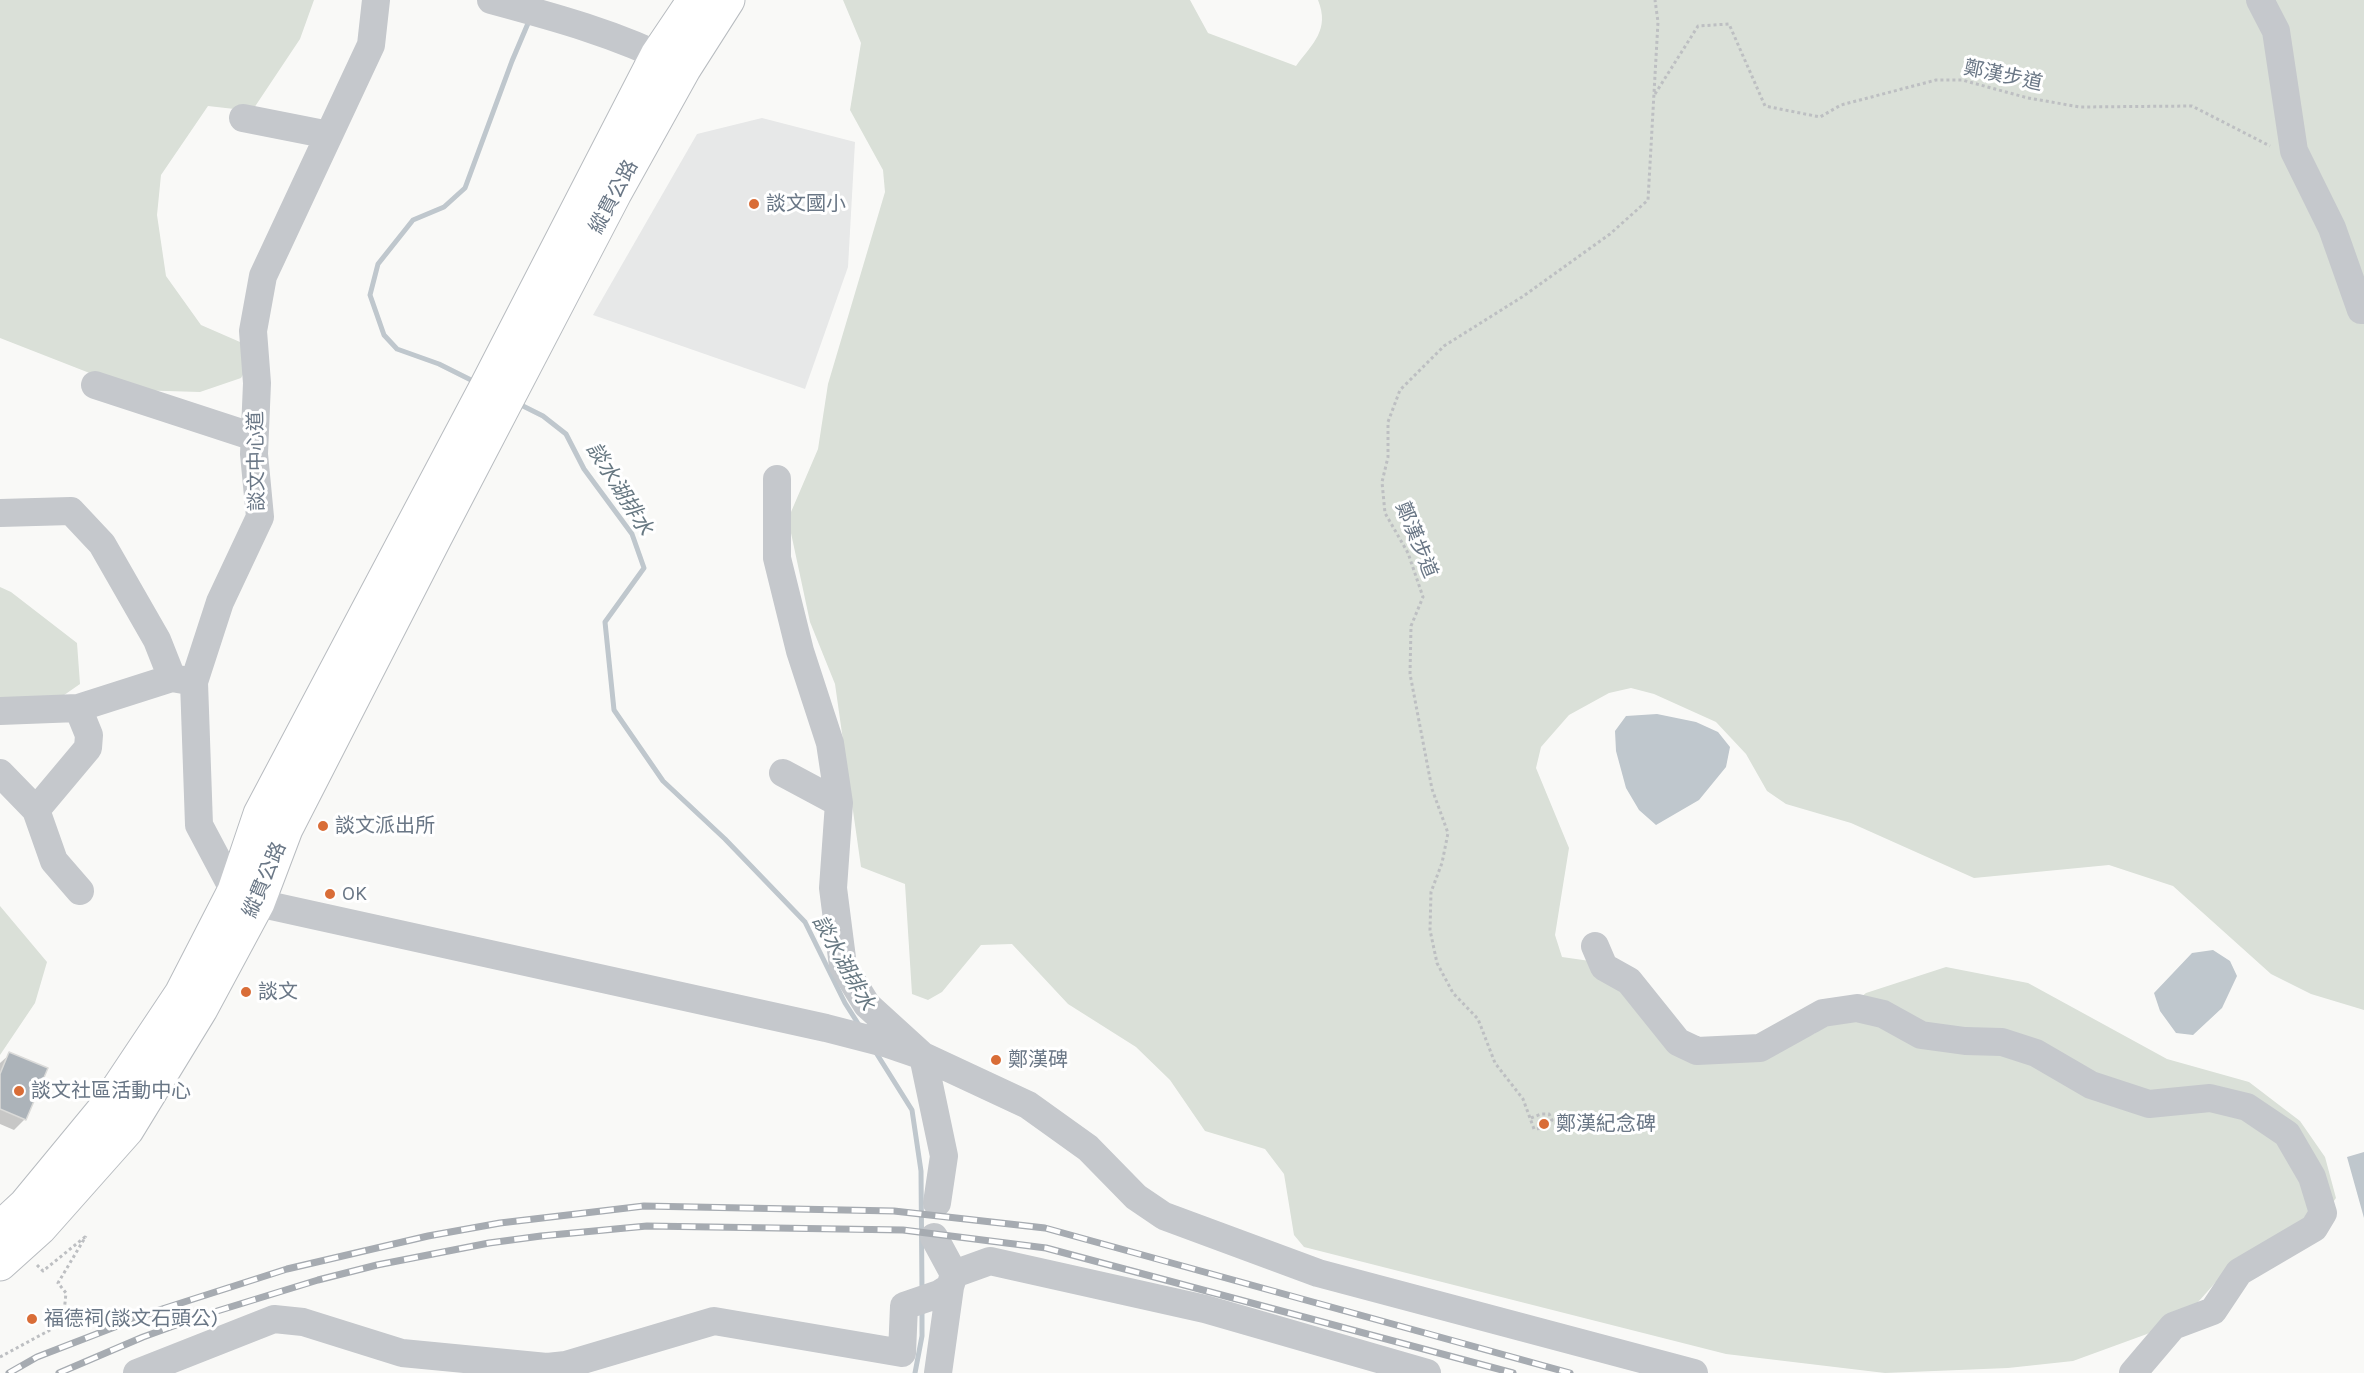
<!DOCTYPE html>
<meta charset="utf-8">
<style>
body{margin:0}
canvas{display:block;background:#f9f9f7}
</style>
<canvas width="2364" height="1373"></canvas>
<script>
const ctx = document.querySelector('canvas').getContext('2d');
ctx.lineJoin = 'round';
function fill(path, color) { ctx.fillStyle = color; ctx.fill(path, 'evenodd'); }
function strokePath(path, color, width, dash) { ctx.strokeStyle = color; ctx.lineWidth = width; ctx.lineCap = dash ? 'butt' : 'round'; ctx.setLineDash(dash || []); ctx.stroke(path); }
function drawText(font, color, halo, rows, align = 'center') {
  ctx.font = font + ' Karla,"Noto Sans TC",sans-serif'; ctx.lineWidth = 6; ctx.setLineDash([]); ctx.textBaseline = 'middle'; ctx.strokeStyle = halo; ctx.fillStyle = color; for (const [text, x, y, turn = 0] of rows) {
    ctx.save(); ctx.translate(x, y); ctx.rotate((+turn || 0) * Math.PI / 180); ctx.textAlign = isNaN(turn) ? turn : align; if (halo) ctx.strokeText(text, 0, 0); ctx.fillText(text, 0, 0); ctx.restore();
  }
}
fill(new Path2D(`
 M762,118L855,142L848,267L805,389L593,315L697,134Z`), '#e7e8e8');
fill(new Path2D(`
 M0,0H314L300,39L252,111L208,106L161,175L157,215L166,276L201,325L240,342L252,359L241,378L200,392L133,390L0,338Z
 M843,0H1190L1208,33L1296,66C1313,43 1330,30 1318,0H2364V1010L2311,994L2271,974L2173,886L2109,865L1974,878L1851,823L1786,804L1767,791L1746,754L1716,722L1654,694L1631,688L1609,693L1569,715L1541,747L1536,768L1569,848L1555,935L1562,957L1625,966L1687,1049L1814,1034L1866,993L1946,967L2028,983L2167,1059L2249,1082L2300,1121L2325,1157L2336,1198L2311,1233L2223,1274L2191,1310L2147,1334L2073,1361L2008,1368L1885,1373L1726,1354L1304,1247L1294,1235L1284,1174L1265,1149L1205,1131L1170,1080L1136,1047L1068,1004L1012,944L981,945L942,992L928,1000L912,994L905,884L861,867L835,684L810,622L788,519L818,449L828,384L885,192L883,170L850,110L861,43Z
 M0,587L11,592L77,643L80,684L44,709L0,719Z
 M0,906L47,962L35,1003L0,1055Z`), '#dae0d8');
fill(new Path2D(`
 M1657,714L1696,722L1718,732L1730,747L1726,767L1699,800L1656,825L1639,810L1626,788L1616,751L1615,731L1626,716Z
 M2213,950L2230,961L2237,976L2222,1008L2193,1035L2176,1033L2160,1011L2154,993L2192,953Z
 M2364,1152V1235V1218L2347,1157Z`), '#bfc7cd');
fill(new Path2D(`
 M10,1054L25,1119L14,1130L0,1124V1063Z`), '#0003');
strokePath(new Path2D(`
 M475,382L439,364L397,349L384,335L370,295L378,264L413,220L444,207L465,188L512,61L529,21
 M519,404L543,416L566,434L584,469L632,534L644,568L605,622L614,710L663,781L725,839L805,922L845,1003L859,1025
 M875,1051L912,1110L921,1171L922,1291
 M915,1373L922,1336V1310`), '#bfc7cd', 5);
const building = new Path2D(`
 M9,1052L48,1068L26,1120L0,1109V1074Z`);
fill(building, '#acb3b9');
strokePath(building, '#dbdbd9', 1.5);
const major = new Path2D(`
 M0,1228L25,1205L105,1108L181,994L234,891L260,814L486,387L657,55L694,0
 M0,1264L40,1228L127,1130L201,1009L258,903L286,829L435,538L615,193L684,69L728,0`);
strokePath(major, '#b8bcc0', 35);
strokePath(new Path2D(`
 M1655,94L1698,26L1729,24L1765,106L1820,117L1841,105L1936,80H1962L2028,98L2080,107L2192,106L2270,146
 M1531,1118L1541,1114H1549L1552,1120L1547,1128L1534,1129L1523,1099L1495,1063L1478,1019L1453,993L1437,963L1430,930L1431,892L1442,863L1448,833L1432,789L1410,674L1411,626L1423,597L1408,553L1385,513L1382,482L1388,457V422L1400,390L1444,346L1522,297L1610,234L1648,200L1658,22L1655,0
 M37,1265L43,1271L85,1237
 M0,1357L63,1323L66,1293L58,1283L86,1236`), '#bdbfc2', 3, [3, 3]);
strokePath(new Path2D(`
 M376,0L371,45L263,276L253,331L257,383L254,454L260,517L220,602L194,682L199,825L234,891L258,903L826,1028L888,1044L923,1056L1028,1105L1088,1148L1136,1197L1164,1216L1318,1273L1694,1373
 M491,0C554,17 617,34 676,64
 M2260,0L2276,31L2294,151L2332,228L2361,310H2364
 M243,118L329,135
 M95,385L254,437
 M777,479V558L800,651L830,743L839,803L833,888L843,966L867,1005L923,1056L944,1156L937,1203
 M0,513L71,511L102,544L157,640L172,678
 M78,708L89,735L88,748L36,810L54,861L80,891
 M0,711L78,708L172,678L189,681
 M0,773L36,810
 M783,773L839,803
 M1595,946L1604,967L1629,981L1678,1042L1697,1051L1760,1048L1823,1013L1857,1008L1883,1014L1921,1035L1965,1041L2002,1042L2036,1053L2091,1085L2149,1104L2210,1098L2247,1107L2287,1134L2312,1177L2323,1213L2314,1228L2239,1272L2213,1311L2173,1326L2133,1373
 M934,1237L954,1274
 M137,1373L274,1319L303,1322L402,1353L547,1367L566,1365L714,1321L902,1353L904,1306L939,1294L950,1287
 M938,1373L950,1287L954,1274L990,1261L1205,1309L1427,1373`), '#c5c8cc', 28);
strokePath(major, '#fff', 33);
const rail = new Path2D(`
 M9,1373L37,1357L156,1311L287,1269L428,1236L500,1223L644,1206L894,1211L1045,1228L1570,1373
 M59,1373L143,1337L201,1316L318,1280L377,1265L489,1243L541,1236L647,1226L903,1230L1046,1248L1513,1373`);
strokePath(rail, '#a6abb1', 7);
strokePath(rail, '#fff', 4.5, [14]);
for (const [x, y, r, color] of [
 [754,204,6,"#d96d37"],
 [323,826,6,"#d96d37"],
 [330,894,6,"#d96d37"],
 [246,992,6,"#d96d37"],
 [996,1060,6,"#d96d37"],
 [19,1091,6,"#d96d37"],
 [1544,1124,6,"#d96d37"],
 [32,1319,6,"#d96d37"]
]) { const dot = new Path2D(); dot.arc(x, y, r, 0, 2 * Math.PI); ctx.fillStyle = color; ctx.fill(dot); strokePath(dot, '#fff', 2); }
drawText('20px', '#6a7786', '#fff', [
 ["鄭漢步道",2003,76,12],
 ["縱貫公路",614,197,-62],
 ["談文中心道",257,461,-91],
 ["鄭漢步道",1416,540,68],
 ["縱貫公路",265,880,-67]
]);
drawText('20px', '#6a7786', '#fff', [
 ["談文國小",766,204],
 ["談文派出所",335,826],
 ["OK",342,894],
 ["談文",258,992],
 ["鄭漢碑",1008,1060],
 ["談文社區活動中心",31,1091],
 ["鄭漢紀念碑",1556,1124],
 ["福德祠(談文石頭公)",44,1319]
], 'left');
drawText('italic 21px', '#667781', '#fff', [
 ["談水湖排水",619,489,58],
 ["談水湖排水",843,963,61]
]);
</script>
